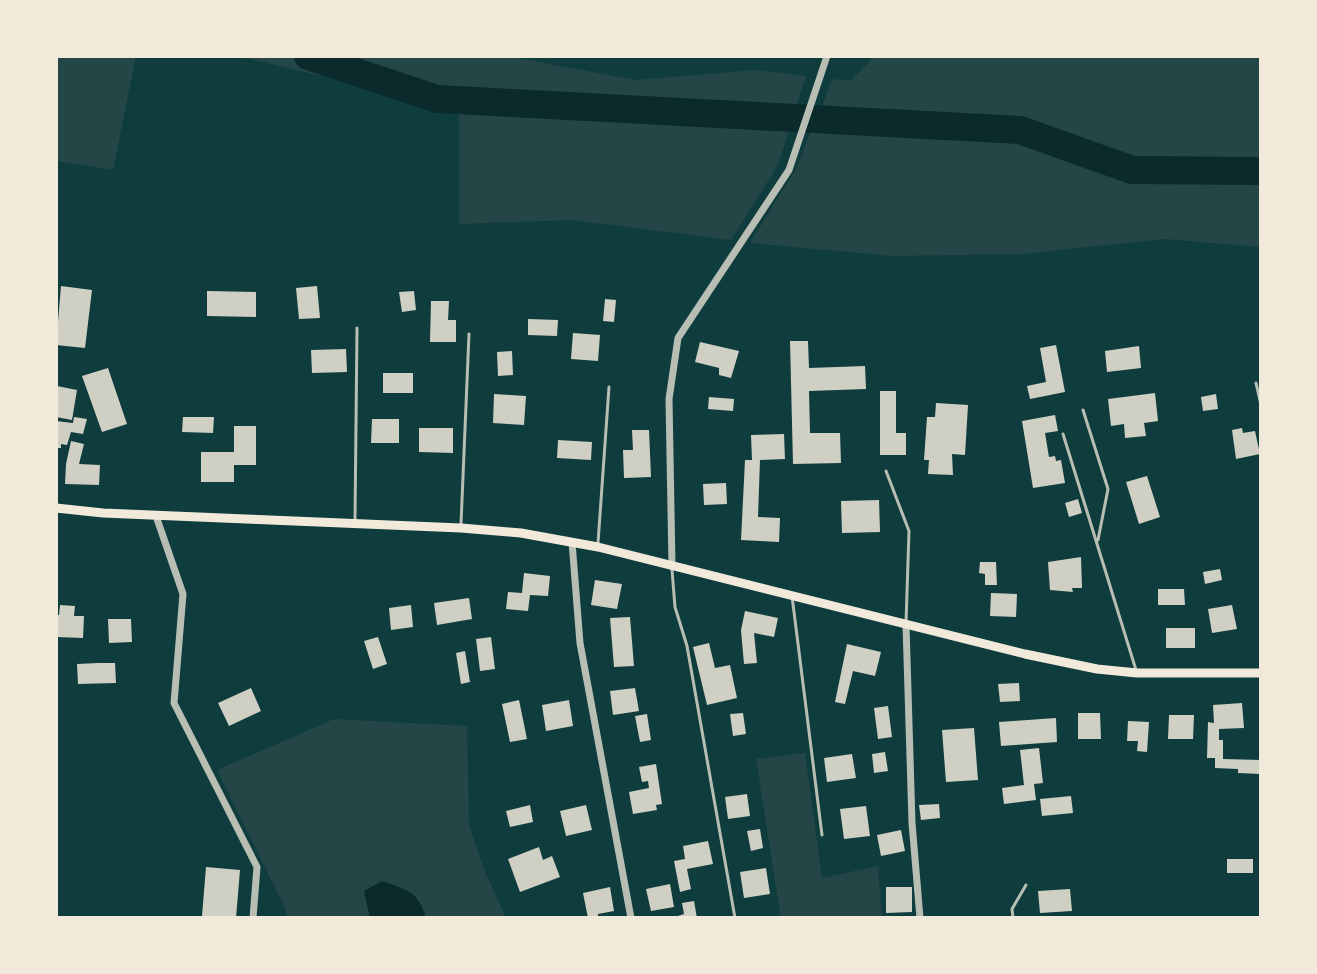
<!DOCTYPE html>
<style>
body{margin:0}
#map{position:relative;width:1317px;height:974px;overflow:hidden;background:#0f3d3e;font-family:Roboto,sans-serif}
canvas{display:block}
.frame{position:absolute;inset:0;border:58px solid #f1e9da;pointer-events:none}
</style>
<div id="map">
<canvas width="1317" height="974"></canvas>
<div class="frame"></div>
</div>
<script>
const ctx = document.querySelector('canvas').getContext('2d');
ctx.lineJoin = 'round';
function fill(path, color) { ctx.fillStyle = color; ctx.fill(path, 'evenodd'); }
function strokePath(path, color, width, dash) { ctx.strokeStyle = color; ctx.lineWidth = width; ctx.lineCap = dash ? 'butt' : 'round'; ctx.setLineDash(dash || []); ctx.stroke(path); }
fill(new Path2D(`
 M56,56H136L113,170L56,161Z
 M238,56H506L636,80L757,70L806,76L778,165L731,240L573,220L459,224V109Z
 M875,56H1261V163H1136L1024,124L818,118L832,79L850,81Z
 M815,120L1019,133L1102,163L1140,174H1261V247L1164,239L1023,254L893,256L750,243L797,167Z
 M334,719L467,726L469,825L486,874L506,918H286V910L217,770Z
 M805,753L822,878L878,866L882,918H781L756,759Z`), '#244646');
fill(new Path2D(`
 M382,881C406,890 418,890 426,918H370L364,891Z`), '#0a2a2b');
strokePath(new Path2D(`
 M308,56L437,99L1020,130L1132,170L1261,171`), '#0a2a2b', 28);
fill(new Path2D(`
 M61,286L92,290L85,348L56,345Z
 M317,286L320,318L299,319L296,288Z
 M207,291L256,292V317L207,316Z
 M414,291L416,310L402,312L399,292Z
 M605,299L616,300L614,322L603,321Z
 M431,301H449L448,320H456V342H430Z
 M528,319L558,320L557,336L528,335Z
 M573,333L600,335L598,361L571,359Z
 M790,341H808L809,368L865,366L866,389L809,391L810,433H840L841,463L793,464Z
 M700,342L739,351L731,378L719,375V368L695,362Z
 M1056,345L1065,392L1030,399L1027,386L1046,382L1040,348Z
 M1139,346L1141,368L1107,372L1105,351Z
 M346,349L347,372L312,373L311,350Z
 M512,351L513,375L498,376L497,352Z
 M108,368L127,424L102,432L82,376Z
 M383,373H413V393H383Z
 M57,386L77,390L72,420L56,417Z
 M880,391H896V433H906V455H880Z
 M1155,393L1158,421L1144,423L1146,436L1125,438L1124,424L1111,426L1108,399Z
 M494,394L526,396L524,425L493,423Z
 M1216,394L1218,409L1203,411L1201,397Z
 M709,397L734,399L733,411L708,409Z
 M936,403L968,405L965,455L952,454L953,475L928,474L929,460H924L927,417H935Z
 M1055,415L1058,431L1045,433L1049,457L1055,456L1056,461L1061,460L1065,483L1033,488L1022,421Z
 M74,417L87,419L83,434L71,432L67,445L61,444V448H56V421L73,423Z
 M183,417H214L213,433L182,432Z
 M372,419H399V443H371Z
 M234,426H256V465H234V482H201V452H234Z
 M419,428H453V453L419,452Z
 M1242,428L1243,433L1255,431L1260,454L1236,459L1232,430Z
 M632,430H649L651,477L624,478L623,450H633Z
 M784,434L785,459L760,460L758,517L780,518L779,542L741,540L745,460H752L751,435Z
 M558,440L592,442L591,460L557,458Z
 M71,441L84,444L79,464L100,465L99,485L65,484L66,464Z
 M1147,476L1160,517L1139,524L1126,482Z
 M726,483L727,504L704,505L703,484Z
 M1078,499L1082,513L1069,517L1065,503Z
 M879,500L880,532L842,533L841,501Z
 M1081,557L1082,588H1072L1073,592L1050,590L1048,562Z
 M980,562H996L997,585H985V574L979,573Z
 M1220,569L1222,580L1205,584L1203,572Z
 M524,573L550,576L548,596L530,595L528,611L506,609L508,592L522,593Z
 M595,580L622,584L617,609L591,605Z
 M1158,589H1184L1185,605H1158Z
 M991,593L1017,594L1016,617L990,616Z
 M469,598L472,619L437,625L434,603Z
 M60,605L75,606L74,616H84L83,638L56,637V615H59Z
 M411,605L413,627L391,630L389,608Z
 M1232,605L1237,629L1212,633L1208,609Z
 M745,611L778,618L774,637L754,633L757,663L744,664L741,630Z
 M630,617L634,666L614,667L610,618Z
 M108,619H131L132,642L109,643Z
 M1166,628H1195V648H1166Z
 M378,637L387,664L373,669L364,641Z
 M491,637L495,669L480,671L476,639Z
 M709,643L715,668L730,665L737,698L707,705L693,647Z
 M847,644L881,652L875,676L853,671L845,704L835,702Z
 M465,651L470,682L461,684L456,653Z
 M98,663H115L116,683L78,684L77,664Z
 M1019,683L1020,701L1000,702L998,684Z
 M251,688L261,711L229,726L218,703Z
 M635,688L639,711L613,715L610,691Z
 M519,700L527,739L510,742L502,704Z
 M569,700L573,726L546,731L542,705Z
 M1242,703L1244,728L1219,729V740H1223V759L1261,760V774L1238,773V769L1215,768V758H1207L1208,722L1214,723L1213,705Z
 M888,706L892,737L878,739L874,708Z
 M743,713L746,734L733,736L730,714Z
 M1078,713H1100L1101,739H1078Z
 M647,714L651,740L640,742L635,716Z
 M1169,715H1194L1193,739H1168Z
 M1056,718L1057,742L1001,746L999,722Z
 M1128,721L1149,722L1147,752L1137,751L1138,741H1127Z
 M974,728L978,780L946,782L942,730Z
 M1039,748L1043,783L1034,784L1036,800L1004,804L1002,788L1024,785L1020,750Z
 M885,752L888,771L874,773L872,754Z
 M852,754L856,778L827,782L824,758Z
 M656,764L662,804L656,805L657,810L633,814L629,792L649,788L648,781L642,782L639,767Z
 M747,794L750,816L728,819L725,797Z
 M1071,796L1073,813L1042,816L1040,799Z
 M939,804L940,818L921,820L919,805Z
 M530,805L533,822L510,827L506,811Z
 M586,805L592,830L566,836L560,811Z
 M866,806L870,836L844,839L840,809Z
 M760,829L763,848L751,851L747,831Z
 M901,830L905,851L881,856L877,835Z
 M708,841L713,864L687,869L691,889L680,892L674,861L685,859L683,846Z
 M539,847L543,860L552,856L560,877L520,892L508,859Z
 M1227,859H1253V873H1227Z
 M206,867L240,870L236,918L202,916Z
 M766,868L770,894L744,898L740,872Z
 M670,884L674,907L651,911L646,889Z
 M610,887L614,911L598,914V918H588L583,893Z
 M886,887H912V912L886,913Z
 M1070,889L1072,911L1040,913L1038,891Z
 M694,901L697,918H672L684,914L682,903Z`), '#cfcfc3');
strokePath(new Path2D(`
 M1256,383L1261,405
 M1083,410L1108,489L1098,540
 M1063,434L1136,670
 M886,471L909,531L906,623
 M355,520L357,328
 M461,524L469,334
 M598,543L609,387
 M672,570L675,607L687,646L735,918
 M792,596L822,835
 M1013,918L1012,909L1026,885`), '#b8beb3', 3);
strokePath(new Path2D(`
 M156,516L183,594L174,703L257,867L253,918
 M572,542L580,643L631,918
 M672,566L669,399L678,338L789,170L827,56
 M906,625L912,823L920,918`), '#b8beb3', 7);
strokePath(new Path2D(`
 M56,508L103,513L461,528L521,533L598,547L1025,654L1097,669L1137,673H1261`), '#f1e9da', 9);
</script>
